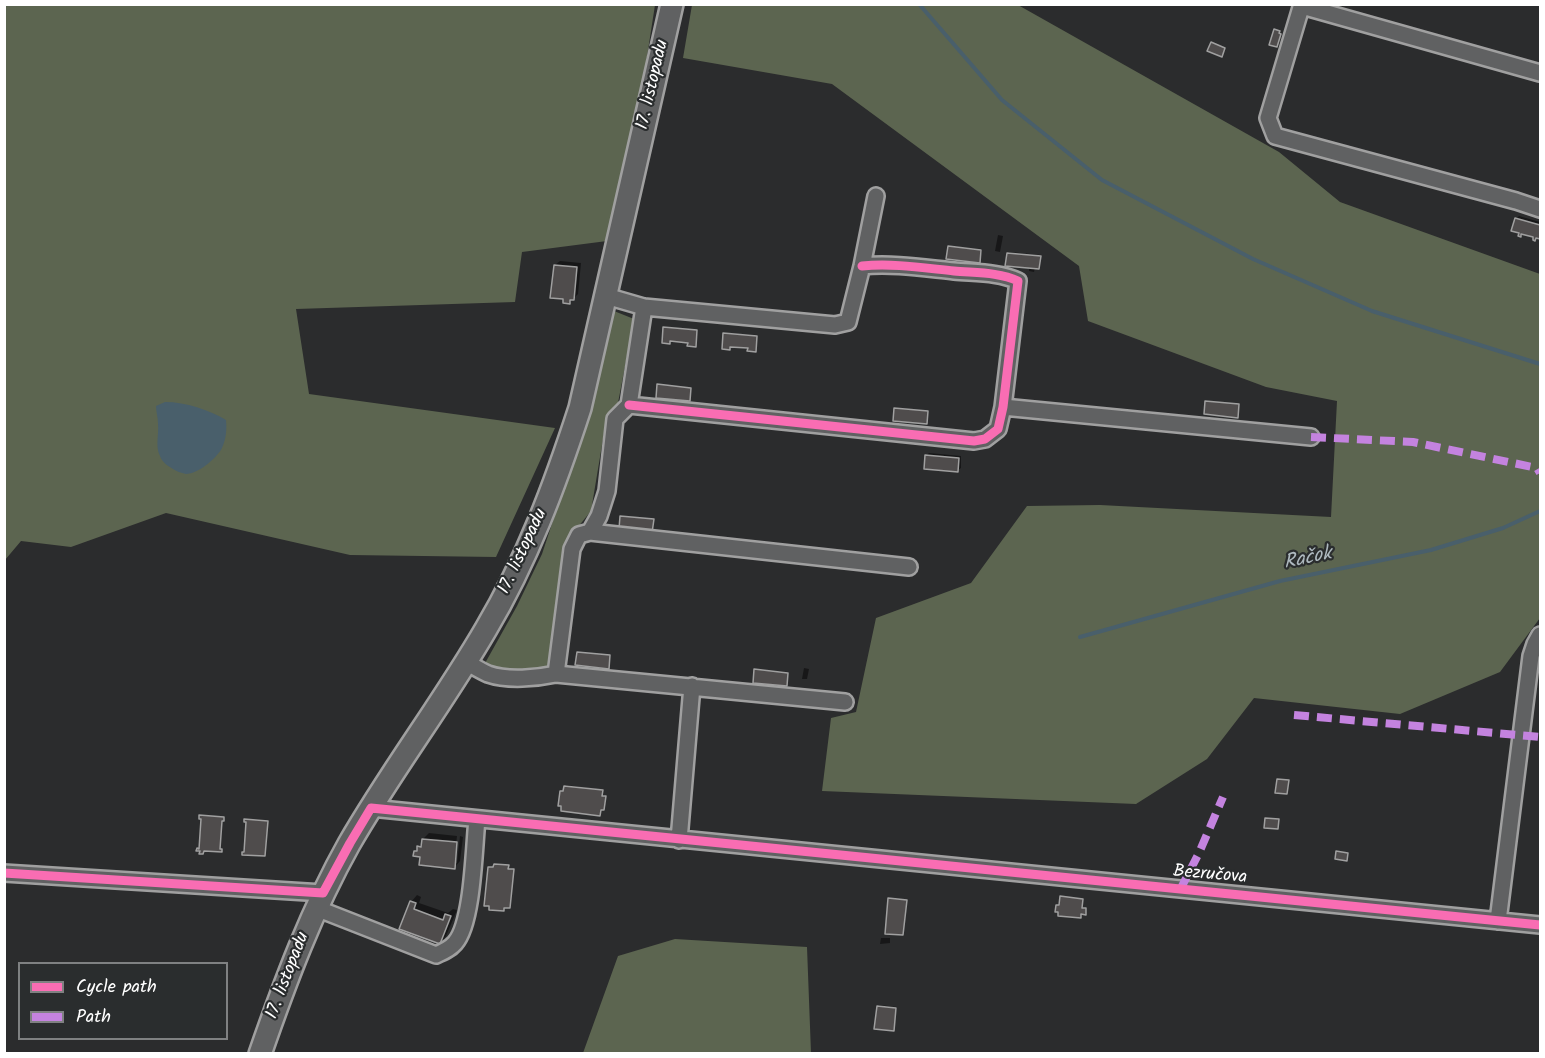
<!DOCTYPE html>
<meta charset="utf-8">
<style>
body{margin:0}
#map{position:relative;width:1545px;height:1058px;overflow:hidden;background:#2b2c2d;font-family:Kalam,sans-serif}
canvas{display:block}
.frame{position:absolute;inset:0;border:6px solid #fff;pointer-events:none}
.legend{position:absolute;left:18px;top:962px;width:210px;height:78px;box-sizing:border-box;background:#2a2d2e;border:2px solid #7f8182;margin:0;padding:8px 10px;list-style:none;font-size:18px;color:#fff}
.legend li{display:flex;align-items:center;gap:12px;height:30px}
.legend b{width:30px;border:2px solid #7f8182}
</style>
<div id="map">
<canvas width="1545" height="1058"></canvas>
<div class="frame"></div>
<ul class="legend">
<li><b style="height:8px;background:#f96db3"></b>Cycle path</li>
<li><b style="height:8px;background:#c483df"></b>Path</li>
</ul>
</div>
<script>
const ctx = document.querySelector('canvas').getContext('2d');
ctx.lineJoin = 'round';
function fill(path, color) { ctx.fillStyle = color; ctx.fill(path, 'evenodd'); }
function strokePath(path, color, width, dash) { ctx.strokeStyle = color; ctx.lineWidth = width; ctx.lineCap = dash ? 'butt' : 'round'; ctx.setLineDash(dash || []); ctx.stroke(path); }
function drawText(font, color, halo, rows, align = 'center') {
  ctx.font = font + ' Kalam,sans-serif'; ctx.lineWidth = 4.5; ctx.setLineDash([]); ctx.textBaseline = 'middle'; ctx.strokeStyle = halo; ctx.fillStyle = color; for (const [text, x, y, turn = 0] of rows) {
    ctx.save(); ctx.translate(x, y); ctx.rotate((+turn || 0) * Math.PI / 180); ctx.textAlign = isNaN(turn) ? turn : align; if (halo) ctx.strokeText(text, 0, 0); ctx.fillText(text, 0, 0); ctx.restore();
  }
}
fill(new Path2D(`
 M5,5H655L642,89L607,241L522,252L515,302L296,309L309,394L555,428L496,557L350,555L166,513L71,547L21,541L5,560Z
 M692,5H1018L1279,152L1340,202L1540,274V618L1500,672L1400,714L1254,698L1207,759L1136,804L822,791L831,718L856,712L876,618L971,583L1027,506L1100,505L1331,517L1337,401L1266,387L1088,321L1079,266L832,84L683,58Z
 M614,311L634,319L618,403L605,427L591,511L565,543L551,660L545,669L496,670L484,665L517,606L542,554L591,406Z
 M675,939L807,947L811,1053H583L618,956Z`), '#5c6550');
fill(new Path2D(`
 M165,402C186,402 209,410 226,420C227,430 226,439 222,448C217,458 198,474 186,474C181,473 176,471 173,469C168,466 162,462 160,456C155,446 159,435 158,424C158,417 156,412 156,406Z`), '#495f6b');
fill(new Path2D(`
 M1519,216L1540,222V238L1513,230L1516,219Z
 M998,235L1003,236L1000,252L995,251Z
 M950,246L982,249L980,260L979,261L949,247Z
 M1009,252L1041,255L1040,267H1035L1034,272L1029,271V267L1008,253Z
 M560,261L581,263L578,294L570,302L555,265Z
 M725,333L757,335L756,350L755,351L749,347L730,346L729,349L724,334Z
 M929,453L961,456V468L958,470L926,456Z
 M804,668L809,669L807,679H802Z
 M757,669L788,672L787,683V684L756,670Z
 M566,785L603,790L602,795L606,796L604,808L603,809L561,791L565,790Z
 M247,819L268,820L265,854L246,820Z
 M429,833L457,836L454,863H457L460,836L463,837L460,861L454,868L421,855L415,852L423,843V839Z
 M417,895L421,897L419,903L448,913L453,909L457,910L446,936L440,943L401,928L411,902Z
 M881,938H890V943L880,944Z
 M879,1005L897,1007L893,1029L878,1006Z`), '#0007');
strokePath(new Path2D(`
 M919,4L1002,100L1102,180L1253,259L1372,311L1540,364
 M1080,637L1280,581L1431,550L1503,528L1540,511`), '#495f6b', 4);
const building = new Path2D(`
 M1274,29L1280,31L1279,33L1281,34L1277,47L1269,45Z
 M1211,42L1225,48L1222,57L1207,51Z
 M1515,218L1540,225V239L1536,238L1535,241L1533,240V237L1521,234V237L1518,236L1519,233L1511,231Z
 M948,246L981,250L980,263L946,259Z
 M1007,253L1041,256L1039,269L1005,266Z
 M554,265L577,267L574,300H570V304L563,303V299L550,298Z
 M663,327L697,330L696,347L687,346L688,343L670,341V344L662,343Z
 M723,333L757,336L756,352L747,351L748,348L730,347V350L722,349Z
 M657,384L691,388L690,401L656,398Z
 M1205,401L1239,404L1238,418L1204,414Z
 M894,408L928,411L927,424L893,421Z
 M925,455L959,458L958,472L924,469Z
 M620,516L654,519L652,533L619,529Z
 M577,652L610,655L609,669L575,665Z
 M754,669L788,673L787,686L753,683Z
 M1277,779L1289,780L1287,794L1275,793Z
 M564,786L603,790L602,796H606L604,810H601L600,816L561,811V806H558L560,791H563Z
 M199,815L224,817V821H222L220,849H222V852L204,851L203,854H199L200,851H196L197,848L199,849L201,819H199Z
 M1265,818L1279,819L1278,829L1264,828Z
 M244,819L268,821L265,856L242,855V852H244L246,822H244Z
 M422,839L457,842L455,869L419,865L420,857L413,856L414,851H417V846L421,847Z
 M1336,851L1348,853L1347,861L1335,859Z
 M494,864L509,865L508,869H514L510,908H504V911L489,910V906H484L488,867H493Z
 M1060,896L1083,899L1082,908H1086V915L1081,914V918L1058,916V912H1055L1056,905H1059Z
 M888,898L907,900L903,935L885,934Z
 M410,901L416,903L414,909L443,920L445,914L451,916L440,944L399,929Z
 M877,1006L896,1008L894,1031L874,1029Z`);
fill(building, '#4f4c4c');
strokePath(building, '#a0a0a0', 1.5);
const minor = new Path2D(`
 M1302,4L1268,118L1275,136L1516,201L1540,209
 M1302,6L1540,73
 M606,296L644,307L835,325L848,322L862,266L876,196
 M629,405L974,441L985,439L998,429L1003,407L1018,281C999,272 975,273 954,271C924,268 893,263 862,266
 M1003,407L1311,437
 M590,532L599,516L607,491L615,419L629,405L644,307
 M466,662C473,666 481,671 488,674C508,681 537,678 556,674L845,702
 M556,674L572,549L579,535L590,532L909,567
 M371,808L1540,925
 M679,840L692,686
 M4,873L323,893
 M316,908L436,955C443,952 450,949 455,943C473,923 474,847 477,819
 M1498,921L1531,656L1535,644L1540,635`);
const secondary = new Path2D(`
 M260,1054C285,982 312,910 349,844C391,771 443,703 486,629C527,560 555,485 580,408L672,4`);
strokePath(minor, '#a0a0a0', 20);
strokePath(secondary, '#a0a0a0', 26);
strokePath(minor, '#606162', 15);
strokePath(secondary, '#606162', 21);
strokePath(new Path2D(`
 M1311,437L1413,442L1537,468L1540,473
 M1294,715L1540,737
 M1180,890L1199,853L1223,797`), '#c483df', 8, [15, 8]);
strokePath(new Path2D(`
 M629,405L974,441L985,439L998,429L1003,407L1018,281C999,272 975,273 954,271C924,268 893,263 862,266
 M4,873L323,893L350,843L371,808L1540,925`), '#f96db3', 9);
drawText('18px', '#fff', '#2a2d2e', [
 ["17. listopadu",654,85,-77],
 ["17. listopadu",524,552,-65],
 ["Bezručova",1210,876,5],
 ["17. listopadu",289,976,-69]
]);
drawText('italic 20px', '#aeb9bf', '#2a2d2e', [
 ["Račok",1308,560,-12]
]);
</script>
